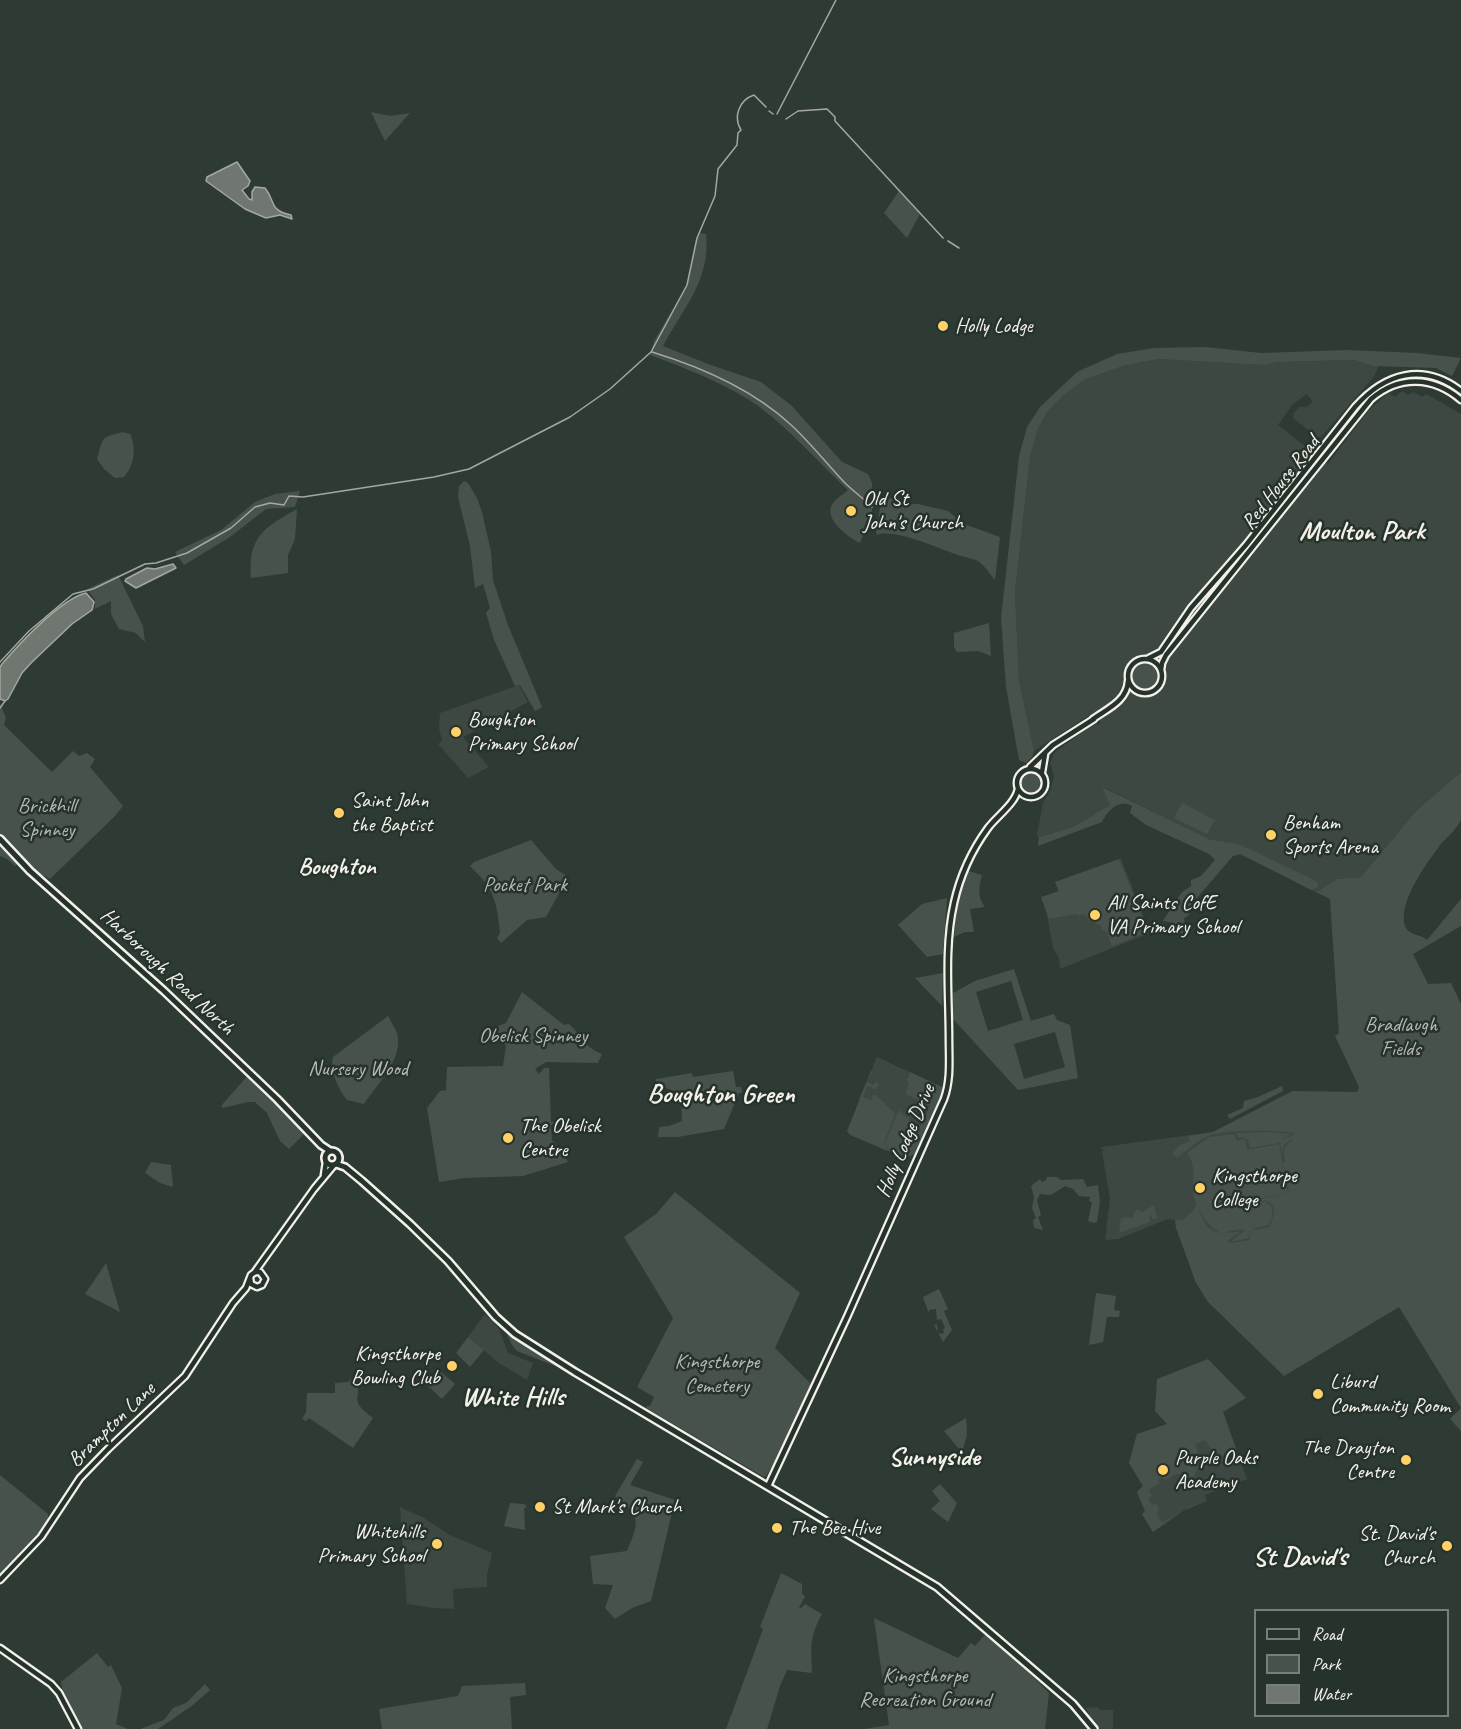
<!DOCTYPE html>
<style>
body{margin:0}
#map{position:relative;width:1461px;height:1729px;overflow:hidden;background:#2e3b34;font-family:Caveat,sans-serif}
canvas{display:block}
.legend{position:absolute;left:1254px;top:1609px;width:195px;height:108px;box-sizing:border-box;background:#26332d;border:2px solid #787f78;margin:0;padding:8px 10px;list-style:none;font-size:18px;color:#f4f1e8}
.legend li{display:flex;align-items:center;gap:12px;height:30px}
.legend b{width:30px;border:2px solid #787f78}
</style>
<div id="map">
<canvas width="1461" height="1729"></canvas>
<ul class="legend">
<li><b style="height:8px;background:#26332d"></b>Road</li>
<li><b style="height:16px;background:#48524c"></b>Park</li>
<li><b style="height:16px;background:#6f7770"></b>Water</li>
</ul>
</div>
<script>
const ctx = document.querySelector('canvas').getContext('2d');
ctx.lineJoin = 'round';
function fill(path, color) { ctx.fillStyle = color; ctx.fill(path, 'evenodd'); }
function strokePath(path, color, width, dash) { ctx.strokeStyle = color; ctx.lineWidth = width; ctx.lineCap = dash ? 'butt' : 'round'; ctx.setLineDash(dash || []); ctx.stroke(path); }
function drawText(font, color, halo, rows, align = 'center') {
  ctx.font = font + ' Caveat,sans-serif'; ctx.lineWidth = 5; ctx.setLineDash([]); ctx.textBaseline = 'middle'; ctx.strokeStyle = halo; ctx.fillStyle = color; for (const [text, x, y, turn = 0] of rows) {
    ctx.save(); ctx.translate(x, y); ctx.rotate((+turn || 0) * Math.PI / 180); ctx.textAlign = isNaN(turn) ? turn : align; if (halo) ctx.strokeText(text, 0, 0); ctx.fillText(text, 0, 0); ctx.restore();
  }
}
fill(new Path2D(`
 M1158,359L1263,365L1279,362L1354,360L1373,366H1379L1373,378L1321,437H1317L1293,418L1294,413L1299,407H1306L1313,402L1307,394L1293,404L1278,425L1328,464L1368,411L1388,393L1395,397L1402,391L1408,395L1414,392L1422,397L1426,394L1461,414V772L1416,811L1361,877L1337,879L1316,892L1103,787L1110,805L1073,827L1039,837L1037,835L1043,803L1051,789L1054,776L1050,763L1055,752L1090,726L1101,723L1093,713L1034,751L1019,680L1015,592L1030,458L1037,431L1047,412L1064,395L1084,380L1123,366Z
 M519,685L528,702L463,737L489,767L468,778L438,744L442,741L439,728L440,713Z
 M1121,859L1150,933L1060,969L1059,958L1053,948L1046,909L1063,903L1055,882Z
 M877,1057L944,1088L921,1141L910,1153L887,1151L859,1099Z
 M1286,1094L1317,1164L1314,1243L1196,1283L1175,1220L1168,1219L1118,1239L1105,1240L1110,1199L1102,1152L1104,1150H1102L1101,1147L1213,1132Z
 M485,1314L499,1329L508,1353L533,1363L527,1380L499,1363L468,1337Z
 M1223,1412L1247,1479L1205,1495L1207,1501L1184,1510L1153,1532L1142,1514L1145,1511L1137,1492L1143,1486L1129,1463L1137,1434Z
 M400,1507L424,1518L448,1534L492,1553L487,1575V1587L453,1589L454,1609L434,1608L407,1604Z
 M1099,1707V1710H1113V1729H1101L1091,1719L1086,1708Z`), '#3c4841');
fill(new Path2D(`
 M371,112L390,116L410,113L385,141Z
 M899,191L920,214L907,238L884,213Z
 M700,233L706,234C711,280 683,308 663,346L708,364L761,382L792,406L842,462L868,474L872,483V513L860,543C849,538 826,521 831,507C833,500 843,495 848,490C818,462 781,419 746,398C717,380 682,367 650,355L654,341L687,285L697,238Z
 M1206,347L1261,353L1348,350L1417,353L1461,358L1452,376L1436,368L1373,366L1354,360L1279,362L1263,365L1158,359L1123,366L1084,380L1064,395L1047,412L1037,431L1030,458L1015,592L1019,680L1034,751L1032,757L1026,763L1019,760L1006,687L1001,618L1019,456L1027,427L1040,407L1077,372L1117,354L1154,348Z
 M122,432L130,434C137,448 134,466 124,477L115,478L104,469L97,459C104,436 99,439 122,432Z
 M464,481L468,483L477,498L482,512L491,552L493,580L508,625L542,707L535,711L520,685L515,686L494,640L486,613L490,608L483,584L475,588L470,546L458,497L459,486Z
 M300,491L295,507L266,509L230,537L184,565L175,552L221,530L255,502L275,494Z
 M882,496L908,504H918L948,511L964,524L1000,537L995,580C989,573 985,565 976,560C970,558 964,557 958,555C939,549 895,528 877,535L876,532Z
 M297,509L295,539L288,555V573L251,578C248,537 263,528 297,509Z
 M1244,552V553L1165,653L1163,652L1200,601Z
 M118,575L143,626L145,642L136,633L119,629L111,614V601L95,609V600L87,589Z
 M989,623L991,656L978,651L957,652L954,647V633Z
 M1132 675a14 14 0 1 1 28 0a14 14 0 1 1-28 0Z
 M0,703L6,718L4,725L52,772L73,751L79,756L87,753L95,759L90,767L123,806L114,817L50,879C36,872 24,865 16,852L18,864L15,866L7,859L0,856Z
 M1035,770L1041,775L1040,787L1033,794L1026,793L1020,788C1020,779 1026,772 1035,770Z
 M1461,772C1461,787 1461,804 1461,819C1459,827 1447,837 1441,844C1428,861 1397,903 1405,926C1409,936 1421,934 1427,940L1461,899V926L1413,954L1428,984L1451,983L1461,1004V1431L1450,1419L1461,1408L1399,1307L1284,1376L1208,1302L1196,1283L1176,1228L1175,1219L1183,1220L1194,1210L1196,1204C1208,1234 1212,1235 1242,1231L1228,1240L1230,1243L1250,1240V1234L1253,1230L1270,1227L1274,1213L1273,1206L1267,1201L1255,1200L1289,1193L1283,1162H1285C1284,1147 1282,1148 1293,1140L1282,1139L1292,1136L1294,1133C1276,1130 1224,1129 1208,1136C1197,1141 1187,1150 1177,1158L1172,1154L1180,1145L1190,1141L1188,1136L1213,1132L1293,1091L1357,1092L1359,1087L1335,1036L1339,1033L1330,899L1316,892L1337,879L1361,877L1416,811Z
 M1102,787L1211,840L1239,844L1318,882V887L1311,890L1241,854L1233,856L1191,905L1189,915L1184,918C1185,926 1186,932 1180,939L1170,922L1163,921L1182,892L1191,886V880L1201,876L1215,860L1209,854L1146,825L1130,813L1132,806C1119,798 1108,810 1102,822L1038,846L1039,837L1073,827L1110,805Z
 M1182,803L1215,820L1207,834L1174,818Z
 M531,840L556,869L568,877L546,917L527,920L501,943L497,938L500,933C497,901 494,889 470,866L474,862Z
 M1119,859L1148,932L1112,946L1107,932L1102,930L1100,925L1088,920L1089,917L1082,914L1080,916L1076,914L1049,919L1041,897L1059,891L1055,882Z
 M968,871L982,875C979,886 977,897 985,907L970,909L974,932H965L954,937L957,905Z
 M947,898L943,954L927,957L898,925L922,904Z
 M1014,969L1031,1021L1054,1014L1057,1020L1070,1025L1078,1078L1018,1090L953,1019V993L975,981ZM1011,981L1023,1020L988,1031L976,992ZM1055,1032L1065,1067L1024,1079L1014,1044Z
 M943,973L942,1006L915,978Z
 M522,992L564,1025L569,1024C584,1037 582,1046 602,1054L598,1063L546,1062L535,1069L539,1074L544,1068H549L551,1122L559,1121V1124L551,1125L552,1140L564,1154L568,1162L523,1176L465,1178L439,1182L427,1108L440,1091L446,1090L447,1067L503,1066L506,1046L493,1028L506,1023Z
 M388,1016C391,1022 395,1028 397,1033C404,1059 377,1084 364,1104L347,1100C339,1090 329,1070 333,1057Z
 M733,1071L736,1087H741L742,1093H739L724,1129L678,1137H658L659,1127L669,1126L682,1121L681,1093L656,1085V1079L692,1073L693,1077Z
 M871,1071L873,1073H871L867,1082L874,1085L876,1081L879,1085L875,1089L867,1086L863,1097L871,1100L873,1095H876L895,1114L884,1143L888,1151L850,1135L847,1131Z
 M910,1072L944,1088L915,1154L905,1158L890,1152L885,1143L899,1110L913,1123L912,1125L921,1126L930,1106L905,1094L909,1085L907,1080Z
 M249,1074L285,1110L304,1134L289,1149L280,1141L267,1113L255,1102H248L223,1108L221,1106Z
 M1282,1086L1283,1091L1230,1119L1227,1115L1243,1108L1244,1101L1258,1097Z
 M1268,1132L1293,1134L1281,1139L1292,1140C1281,1144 1282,1150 1283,1160L1280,1143L1250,1148L1248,1140L1242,1137L1238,1138L1236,1133Z
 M1233,1134L1237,1141L1242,1139L1246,1141L1247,1150L1279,1144L1288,1193L1256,1199L1253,1190L1255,1201L1266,1202L1271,1206C1274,1212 1272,1218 1269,1225L1255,1228L1249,1234V1238L1230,1242L1244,1231L1242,1229L1221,1233C1206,1226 1194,1206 1193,1190C1193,1175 1196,1166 1187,1153L1209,1137Z
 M151,1162L171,1165L173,1187L160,1183L145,1173Z
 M1047,1177H1057L1061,1180L1083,1179L1087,1187L1098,1185L1100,1202L1097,1222L1094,1223L1088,1221L1092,1202L1089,1201L1090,1197L1079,1196L1073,1189L1065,1186L1051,1195L1040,1194L1037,1200L1041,1215L1038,1217L1043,1230L1034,1228L1033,1220L1036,1218L1032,1208L1034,1197L1031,1186L1040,1179L1042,1182L1046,1180Z
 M675,1192L800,1293L775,1348L811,1384L785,1445L766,1476L764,1477L646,1408L647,1406H650L654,1397L637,1387L673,1318L624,1237L656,1214Z
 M1154,1205L1157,1218L1153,1220L1151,1215L1149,1216L1150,1222L1119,1233L1121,1219L1125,1217L1133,1218L1134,1212L1138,1209L1142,1212Z
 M106,1263L120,1312L85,1294Z
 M939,1289L948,1309L944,1311L952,1330L943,1342L934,1325L937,1324L938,1334L944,1333L943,1329L945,1328L941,1319L937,1320L936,1309L929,1310V1314L923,1297Z
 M1096,1293L1116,1296L1114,1310L1120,1311L1119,1317H1107L1103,1342L1089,1345Z
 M506,1332L509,1333L568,1371L517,1351L512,1345Z
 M468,1337L484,1350L470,1367L456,1353Z
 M1208,1359L1246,1398L1223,1412L1241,1463L1222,1455L1217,1457L1205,1440L1195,1444L1201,1460L1192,1482L1185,1485L1178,1473L1165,1480L1163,1477L1158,1480L1160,1483L1149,1490L1152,1496L1148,1498L1152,1505L1156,1504L1159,1508L1157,1514L1162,1523L1189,1507L1207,1501L1184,1510L1153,1532L1142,1514L1145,1511L1137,1492L1143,1486L1129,1463L1137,1434L1167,1424L1155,1411L1157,1379Z
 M440,1371L455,1384L442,1399L427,1385Z
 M351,1379L356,1380C363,1402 347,1398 373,1418L353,1448L309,1418L306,1421L302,1419L306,1412L307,1393H335V1383L348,1382Z
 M966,1418L967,1435L963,1449L960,1450L944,1431Z
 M637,1459L643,1462L630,1485L675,1500L651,1601L632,1608L615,1619L605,1608L613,1585L593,1584L590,1556L627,1551C639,1522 642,1517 615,1496Z
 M0,1475L48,1514V1521L33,1541L0,1575Z
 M940,1484L957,1503L948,1522L931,1509L940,1501L932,1491Z
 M510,1503L524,1504L527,1506L524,1509L525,1530L504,1526Z
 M781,1573L802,1584V1594L805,1596L799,1608H801L805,1604L822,1614C809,1638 811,1646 812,1673L787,1670L780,1686L767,1729H726L763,1629L760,1627Z
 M874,1618L958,1658L971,1643L975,1646L985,1635L1017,1661L1049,1693L1045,1729H864L889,1725Z
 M97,1653L108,1667L111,1665L122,1688L116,1724L128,1729H82L63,1692L61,1682Z
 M525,1683L526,1695L510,1697L512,1729H382L379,1709L458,1696L462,1686Z
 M205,1684L210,1690L193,1705L158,1729H140L164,1720L173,1708L186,1703Z`), '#48524c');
const water = new Path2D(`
 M237,162L250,181L248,186L242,190L249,199L252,200V192L255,187L265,188C276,201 268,210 291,215L292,219L280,215L266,218L245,209L206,181L207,177Z
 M173,564L176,568L136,588L125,581L126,579L147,568L155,569Z
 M86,593L94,602L92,610L72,624L31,663L22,673L8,699L5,701L0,699V667L2,664C20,643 61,599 86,593Z`);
fill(water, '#6f7770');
strokePath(water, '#a4a8a0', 1.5);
strokePath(new Path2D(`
 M769,111L773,114
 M777,114L836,0
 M786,119L798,111L827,109L835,117V121L943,238
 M948,241L959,248
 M652,352C701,367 752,389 790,424C810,442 826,463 844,482C853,491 863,498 872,507
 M0,662L29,631L73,594L93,589L145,564L156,563L187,553L231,528L255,507L270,503L284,505L289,496L303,497L434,477L469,469L570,417L610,389L651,352L687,285L697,238L715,196L718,169L737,145L738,133L741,130C733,117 739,100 754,95L766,107
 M0,708L5,701`), '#a4a8a0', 1.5);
const major = new Path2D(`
 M1149,658L1161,652L1191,608L1246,545L1355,407C1385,373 1423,362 1461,391
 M1128 676a17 17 0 1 1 34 0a17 17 0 1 1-34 0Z
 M1161,670L1162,663L1166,655L1371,399C1399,375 1433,376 1461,400
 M1093,719C1107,709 1127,701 1128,681
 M1030,767L1053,745L1094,719
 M1017 783a14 14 0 1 1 28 0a14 14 0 1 1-28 0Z
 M1042,772L1045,754
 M324,1175L326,1162
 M254,1273L314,1189L334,1165
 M768,1486L847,1317L944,1099C951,1080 949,1060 949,1040C949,995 944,947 954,903C960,876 972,850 988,828C997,816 1015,804 1018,789
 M0,1580L41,1537L80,1478L108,1449L185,1376L233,1303L246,1288L251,1275L255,1272H260L265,1279L262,1285L257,1287L251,1284L250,1278
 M0,1648L51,1684L59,1693L78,1729`);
const highway = new Path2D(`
 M0,839L30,871L164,991L277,1099L321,1145L330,1151
 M325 1158a7 7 0 1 1 14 0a7 7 0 1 1-14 0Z
 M336,1164L345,1167L362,1181L410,1224L448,1261L496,1317L515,1334L575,1372L937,1587L1073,1704L1094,1729`);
strokePath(major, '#f4f1e8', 9);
strokePath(highway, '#f4f1e8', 10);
strokePath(major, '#26332d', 4.5);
strokePath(highway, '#26332d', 5);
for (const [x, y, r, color] of [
 [943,326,6,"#ffd166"],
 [851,511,6,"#ffd166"],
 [456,732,6,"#ffd166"],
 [339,813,6,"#ffd166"],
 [1271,835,6,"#ffd166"],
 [1095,915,6,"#ffd166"],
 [508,1138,6,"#ffd166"],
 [1200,1188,6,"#ffd166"],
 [452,1366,6,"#ffd166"],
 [1318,1394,6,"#ffd166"],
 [1406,1460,6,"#ffd166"],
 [1163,1470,6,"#ffd166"],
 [540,1507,6,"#ffd166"],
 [777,1528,6,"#ffd166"],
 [437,1544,6,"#ffd166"],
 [1447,1546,6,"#ffd166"]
]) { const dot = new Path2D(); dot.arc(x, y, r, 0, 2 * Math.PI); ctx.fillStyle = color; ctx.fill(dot); strokePath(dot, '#26332d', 2); }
drawText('21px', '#f4f1e8', '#26332d', [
 ["Holly Lodge",955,326],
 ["Old St",863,499],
 ["John's Church",863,523],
 ["Boughton",468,720],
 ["Primary School",468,744],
 ["Saint John",351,801],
 ["the Baptist",351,825],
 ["Benham",1283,823],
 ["Sports Arena",1283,847],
 ["All Saints CofE",1107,903],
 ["VA Primary School",1107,927],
 ["The Obelisk",520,1126],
 ["Centre",520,1150],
 ["Kingsthorpe",1212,1176],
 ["College",1212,1200],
 ["Kingsthorpe",440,1354,"right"],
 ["Bowling Club",440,1378,"right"],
 ["Liburd",1330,1382],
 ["Community Room",1330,1406],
 ["The Drayton",1394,1448,"right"],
 ["Centre",1394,1472,"right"],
 ["Purple Oaks",1175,1458],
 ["Academy",1175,1482],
 ["St Mark's Church",552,1507],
 ["The Bee Hive",789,1528],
 ["Whitehills",425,1532,"right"],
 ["Primary School",425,1556,"right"],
 ["St. David's",1435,1534,"right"],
 ["Church",1435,1558,"right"]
], 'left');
drawText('21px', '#f4f1e8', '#26332d', [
 ["Red House Road",1281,483,-52],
 ["Harborough Road North",167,972,43],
 ["Holly Lodge Drive",906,1141,-67],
 ["Brampton Lane",112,1425,-44]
]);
drawText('21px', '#b8b9b1', '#26332d', [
 ["Brickhill",47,806],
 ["Spinney",47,830],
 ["Pocket Park",525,885],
 ["Bradlaugh",1401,1025],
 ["Fields",1401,1049],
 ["Obelisk Spinney",533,1036],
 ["Nursery Wood",358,1069],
 ["Kingsthorpe",717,1362],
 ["Cemetery",717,1386],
 ["Kingsthorpe",925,1676],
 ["Recreation Ground",925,1700]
]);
drawText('bold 24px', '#f4f1e8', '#26332d', [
 ["Boughton",337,868]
]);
drawText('bold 27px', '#f4f1e8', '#26332d', [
 ["Moulton Park",1362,532],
 ["Boughton Green",721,1095],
 ["White Hills",513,1398],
 ["Sunnyside",934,1458],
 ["St David's",1300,1558]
]);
</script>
